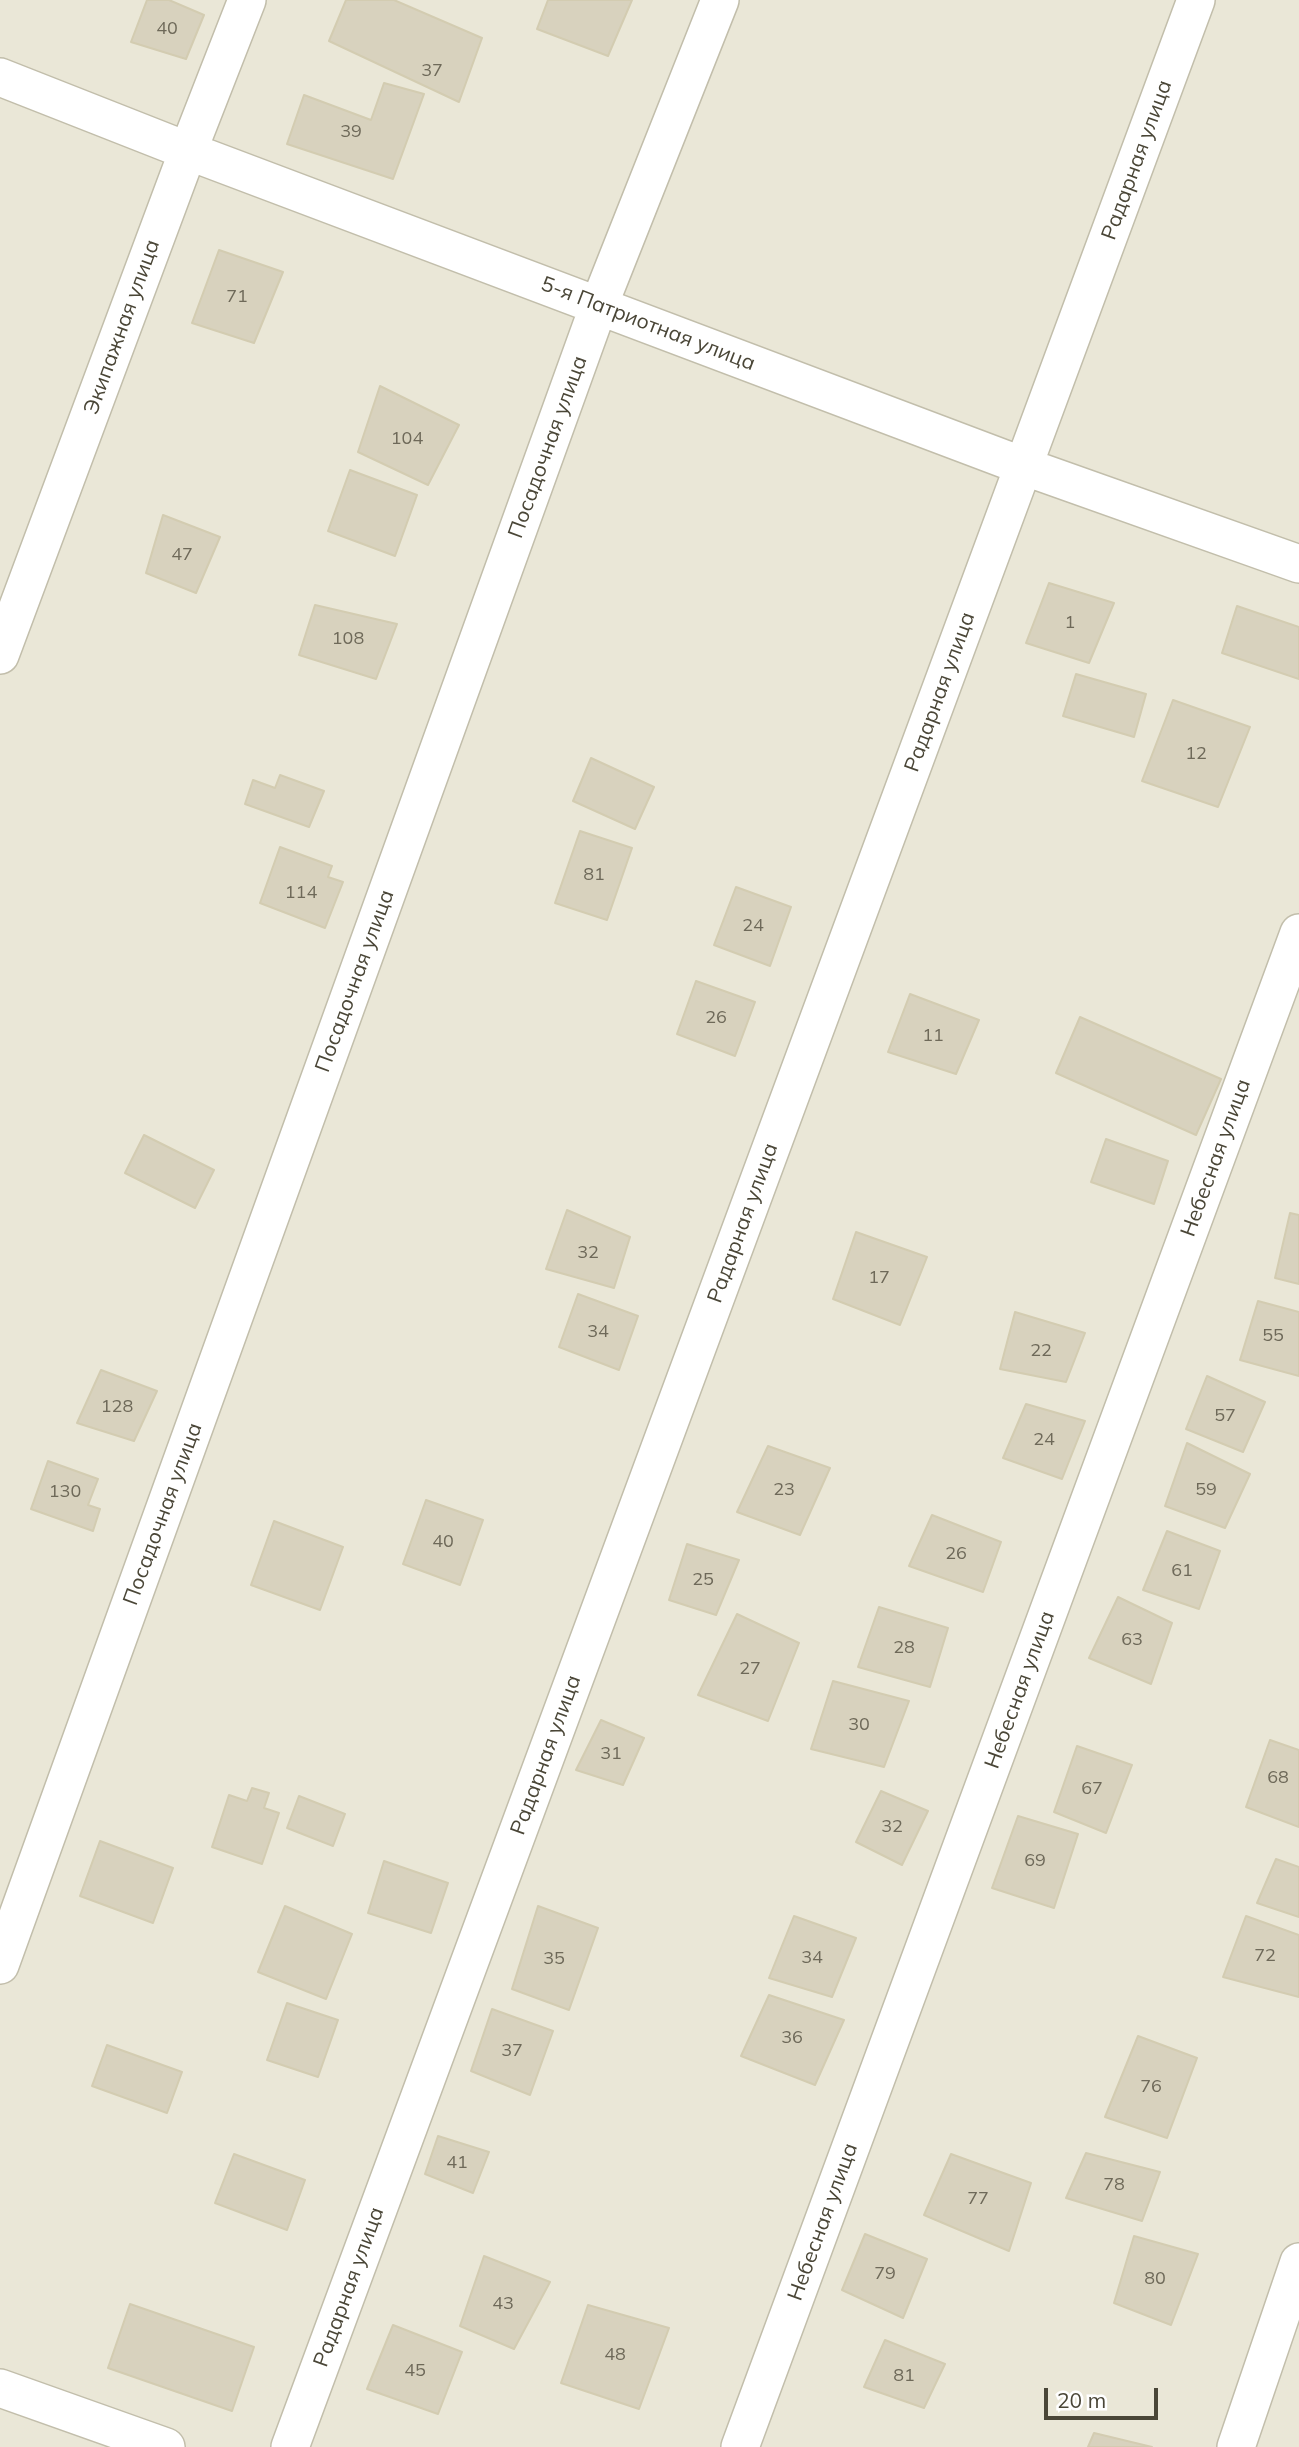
<!DOCTYPE html>
<meta charset="utf-8">
<style>
body{margin:0}
#map{position:relative;width:1299px;height:2447px;overflow:hidden;background:#f6f4ea;font-family:Mulish,sans-serif}
canvas{display:block}
.scale{position:absolute;left:1044px;top:2388px;width:114px;height:32px;box-sizing:border-box;border:4px solid #4a4637;border-top:0;padding-left:9px;font-size:21px;line-height:24px;white-space:nowrap;color:#4a4637;-webkit-text-stroke:5px #fff;paint-order:stroke}
</style>
<div id="map">
<canvas width="1299" height="2447"></canvas>
<div class="scale">20 m</div>
</div>
<script>
const ctx = document.querySelector('canvas').getContext('2d');
ctx.lineJoin = 'round';
function fill(path, color) { ctx.fillStyle = color; ctx.fill(path, 'evenodd'); }
function strokePath(path, color, width, dash) { ctx.strokeStyle = color; ctx.lineWidth = width; ctx.lineCap = dash ? 'butt' : 'round'; ctx.setLineDash(dash || []); ctx.stroke(path); }
function drawText(font, color, halo, rows, align = 'center') {
  ctx.font = font + ' Mulish,sans-serif'; ctx.lineWidth = 6; ctx.setLineDash([]); ctx.textBaseline = 'middle'; ctx.strokeStyle = halo; ctx.fillStyle = color; for (const [text, x, y, turn = 0] of rows) {
    ctx.save(); ctx.translate(x, y); ctx.rotate((+turn || 0) * Math.PI / 180); ctx.textAlign = isNaN(turn) ? turn : align; if (halo) ctx.strokeText(text, 0, 0); ctx.fillText(text, 0, 0); ctx.restore();
  }
}
fill(new Path2D(`
 M0,0H1299V2447H0Z`), '#eae7d7');
const building = new Path2D(`
 M147,0H169L204,15L186,59L131,42Z
 M346,0H394L482,38L459,102L329,41Z
 M548,0H632L608,56L537,29Z
 M384,83L424,94L393,179L287,144L304,95L371,120Z
 M219,250L283,272L254,343L192,323Z
 M380,386L459,425L428,485L358,452Z
 M350,470L417,495L395,556L328,531Z
 M163,515L220,537L196,593L146,573Z
 M1049,583L1114,603L1089,663L1026,643Z
 M315,605L397,624L376,679L299,655Z
 M1237,606L1299,627V679L1222,653Z
 M1076,674L1146,694L1134,737L1063,716Z
 M1173,700L1250,727L1218,807L1142,781Z
 M591,758L654,787L635,829L573,801Z
 M280,775L324,791L309,827L245,804L253,780L275,788Z
 M580,831L632,848L607,920L555,903Z
 M280,847L332,866L328,877L343,882L325,928L260,903Z
 M736,887L791,907L770,966L714,945Z
 M696,981L755,1002L735,1056L677,1034Z
 M910,994L979,1020L956,1074L888,1052Z
 M1080,1017L1221,1079L1196,1135L1056,1073Z
 M144,1135L214,1170L195,1208L125,1173Z
 M1106,1139L1168,1161L1154,1204L1091,1182Z
 M567,1210L630,1237L614,1288L546,1269Z
 M1290,1213L1299,1215V1284L1275,1278Z
 M856,1232L927,1257L900,1325L833,1299Z
 M578,1294L638,1316L619,1370L559,1347Z
 M1258,1301L1299,1312V1376L1240,1360Z
 M1015,1312L1085,1333L1066,1382L1000,1369Z
 M101,1370L157,1391L134,1441L77,1423Z
 M1207,1376L1265,1402L1243,1452L1186,1429Z
 M1026,1404L1085,1421L1062,1479L1003,1458Z
 M1187,1443L1250,1474L1225,1528L1165,1506Z
 M768,1446L830,1468L800,1535L737,1512Z
 M48,1461L98,1479L88,1505L100,1509L93,1531L31,1509Z
 M426,1500L483,1520L460,1585L403,1564Z
 M932,1515L1001,1542L983,1592L909,1566Z
 M274,1521L343,1547L320,1610L251,1585Z
 M1167,1531L1220,1551L1199,1609L1143,1590Z
 M687,1544L739,1560L716,1615L669,1600Z
 M1118,1597L1172,1623L1151,1684L1089,1658Z
 M879,1607L948,1628L930,1687L858,1667Z
 M737,1614L799,1643L768,1721L698,1695Z
 M833,1681L909,1701L884,1767L811,1749Z
 M601,1720L644,1738L623,1785L576,1770Z
 M1270,1740L1299,1750V1827L1246,1807Z
 M1077,1746L1132,1765L1106,1833L1054,1812Z
 M252,1788L269,1793L264,1808L279,1813L262,1864L212,1847L229,1795L247,1801Z
 M881,1791L928,1811L902,1865L856,1842Z
 M299,1796L345,1814L333,1846L287,1828Z
 M1018,1816L1078,1834L1054,1908L992,1888Z
 M100,1841L173,1868L153,1923L80,1896Z
 M1276,1859L1299,1867V1917L1257,1903Z
 M384,1861L448,1883L431,1933L368,1913Z
 M285,1906L352,1934L326,1999L258,1972Z
 M538,1906L598,1928L569,2010L512,1989Z
 M794,1916L856,1938L832,1997L769,1978Z
 M1246,1916L1299,1935V1997L1223,1977Z
 M769,1995L844,2020L815,2085L741,2056Z
 M287,2003L338,2020L318,2077L267,2060Z
 M492,2009L553,2031L530,2095L471,2071Z
 M1138,2036L1197,2058L1167,2138L1105,2117Z
 M107,2045L182,2072L167,2113L92,2086Z
 M438,2136L489,2152L473,2193L425,2174Z
 M1086,2153L1160,2172L1142,2221L1066,2198Z
 M234,2154L305,2180L287,2230L215,2203Z
 M951,2154L1031,2183L1009,2251L924,2215Z
 M865,2234L927,2259L903,2318L842,2290Z
 M1134,2236L1198,2254L1171,2325L1114,2303Z
 M484,2256L550,2282L514,2349L460,2326Z
 M130,2304L254,2347L232,2411L108,2368Z
 M588,2305L669,2328L639,2409L561,2383Z
 M393,2325L462,2352L438,2414L367,2389Z
 M885,2340L945,2364L924,2408L864,2387Z
 M1094,2433L1152,2447H1088Z`);
fill(building, '#d8d2be');
strokePath(building, '#d3ccb1', 2);
const minor = new Path2D(`
 M0,77L188,151L1023,466L1299,564
 M0,655L188,151L247,0
 M0,1965L599,305L720,0
 M0,2388L166,2447
 M290,2447L1196,0
 M740,2447L1299,933
 M1236,2447L1299,2262`);
strokePath(minor, '#c2beab', 40);
strokePath(minor, '#fff', 37);
drawText('18px', '#6e6959', null, [
 ["40",167,29],
 ["37",432,71],
 ["39",351,132],
 ["71",237,297],
 ["104",407,439],
 ["47",182,555],
 ["1",1070,623],
 ["108",348,639],
 ["12",1196,754],
 ["81",594,875],
 ["114",301,893],
 ["24",753,926],
 ["26",716,1018],
 ["11",933,1036],
 ["32",588,1253],
 ["17",879,1278],
 ["34",598,1332],
 ["55",1273,1336],
 ["22",1041,1351],
 ["128",117,1407],
 ["57",1225,1416],
 ["24",1044,1440],
 ["23",784,1490],
 ["59",1206,1490],
 ["130",65,1492],
 ["40",443,1542],
 ["26",956,1554],
 ["61",1182,1571],
 ["25",703,1580],
 ["63",1132,1640],
 ["28",904,1648],
 ["27",750,1669],
 ["30",859,1725],
 ["31",611,1754],
 ["68",1278,1778],
 ["67",1092,1789],
 ["32",892,1827],
 ["69",1035,1861],
 ["72",1265,1956],
 ["34",812,1958],
 ["35",554,1959],
 ["36",792,2038],
 ["37",512,2051],
 ["76",1151,2087],
 ["41",457,2163],
 ["78",1114,2185],
 ["77",978,2199],
 ["79",885,2274],
 ["80",1155,2279],
 ["43",503,2304],
 ["48",615,2355],
 ["45",415,2371],
 ["81",904,2376]
]);
drawText('21px', '#4a4637', '#fff', [
 ["Радарная улица",1137,160,-70],
 ["5-я Патриотная улица",648,324,21],
 ["Экипажная улица",122,327,-70],
 ["Посадочная улица",548,447,-70],
 ["Радарная улица",940,692,-70],
 ["Посадочная улица",355,981,-70],
 ["Небесная улица",1216,1158,-70],
 ["Радарная улица",743,1223,-70],
 ["Посадочная улица",163,1514,-70],
 ["Небесная улица",1020,1690,-70],
 ["Радарная улица",546,1755,-70],
 ["Небесная улица",823,2222,-70],
 ["Радарная улица",349,2287,-70]
]);
</script>
